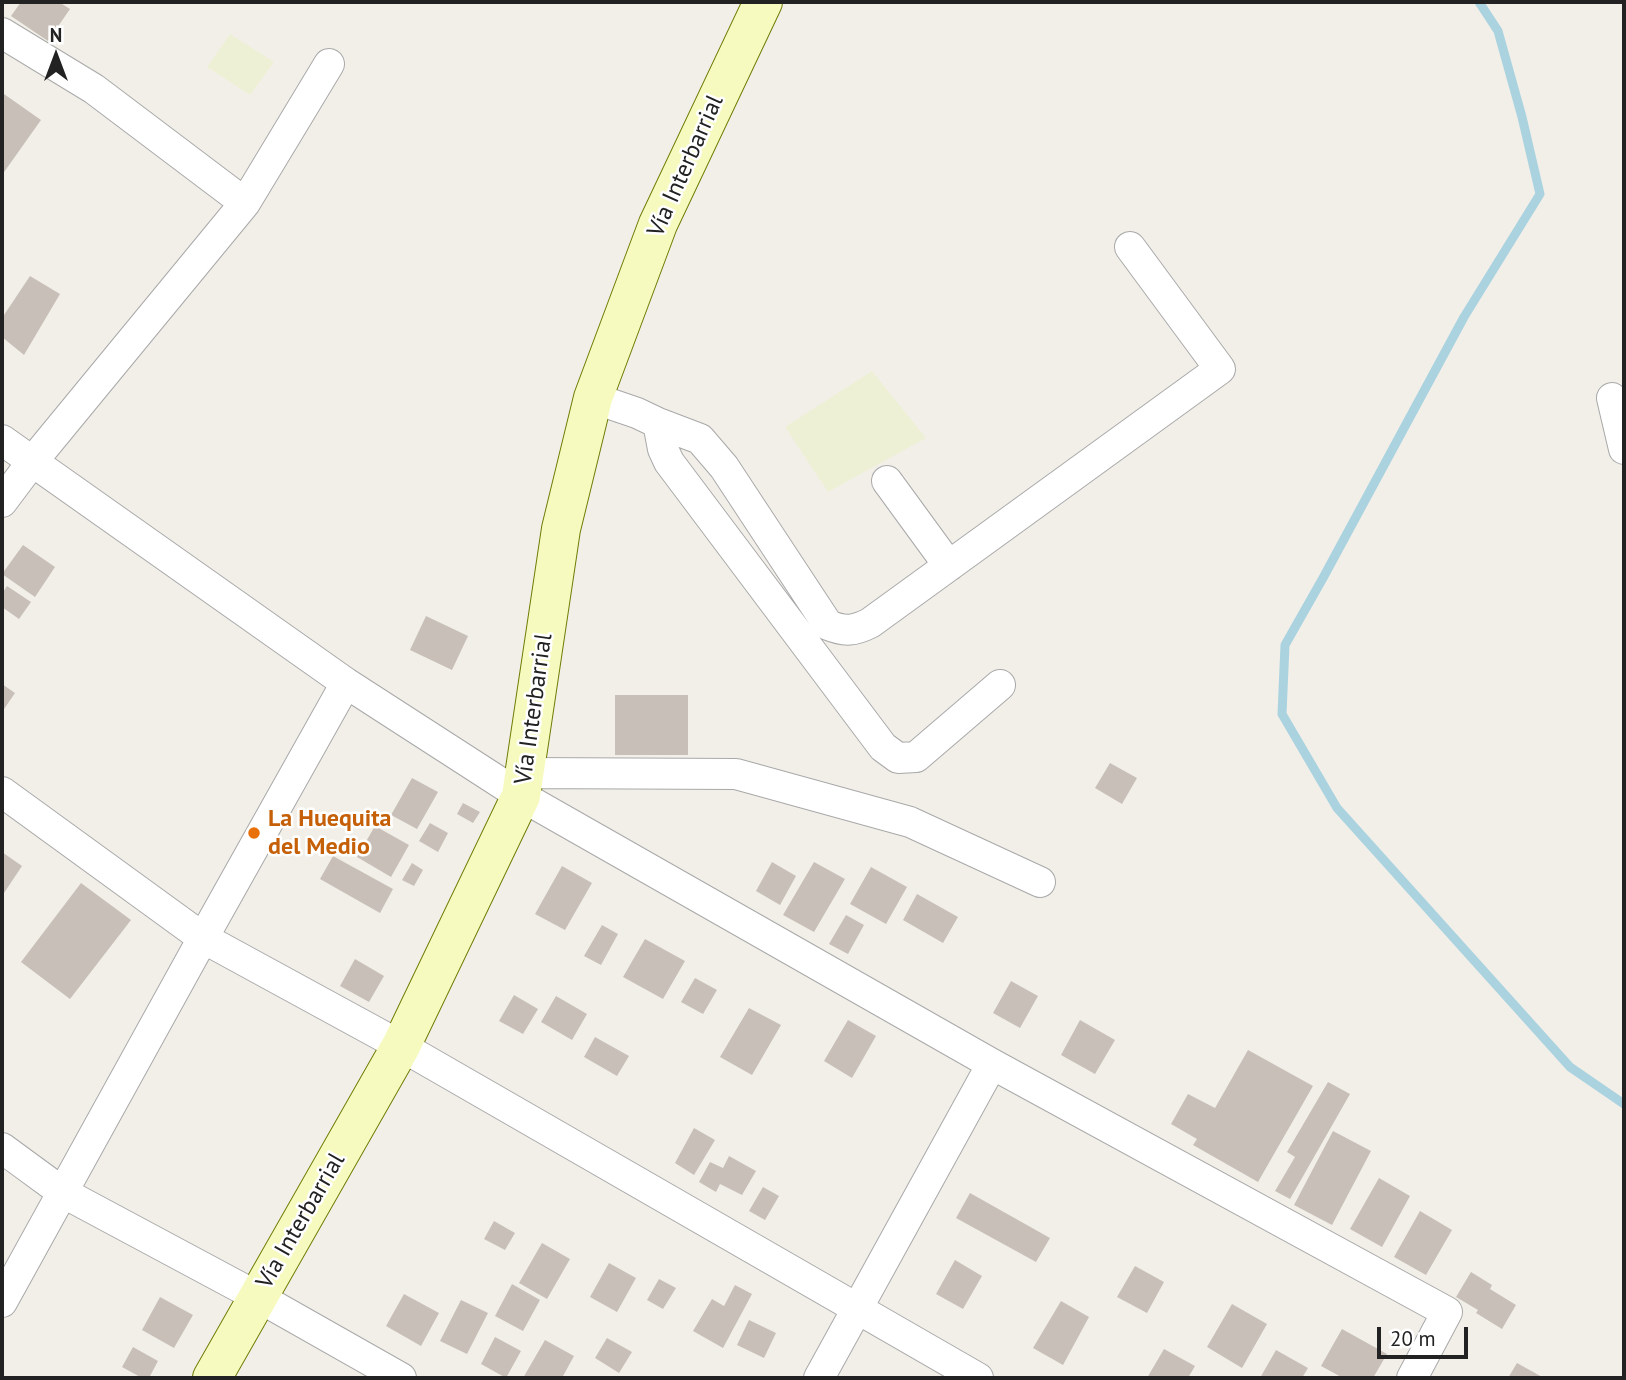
<!DOCTYPE html>
<meta charset="utf-8">
<style>
body{margin:0}
#map{position:relative;width:1626px;height:1380px;overflow:hidden;background:#f2efe9;font-family:"PT Sans",sans-serif}
canvas{display:block}
.frame{position:absolute;inset:0;border:4px solid #222;pointer-events:none}
.north{position:absolute;left:21px;top:21px;width:70px;height:70px;-webkit-text-stroke:5px #fff;paint-order:stroke;rotate:0deg;font-size:19px;font-weight:700;line-height:28px;text-align:center;color:#222}
.north::after{content:'';display:block;margin:auto;width:24px;height:32px;background:#222;clip-path:polygon(50% 0,100% 100%,50% 72%,0 100%)}
.scale{position:absolute;left:1377px;top:1327px;width:91px;height:32px;box-sizing:border-box;border:4px solid #222;border-top:0;padding-left:9px;font-size:21px;line-height:24px;white-space:nowrap;color:#222;-webkit-text-stroke:5px #fff;paint-order:stroke}
</style>
<div id="map">
<canvas width="1626" height="1380"></canvas>
<div class="frame"></div>
<div class="north">N</div>
<div class="scale">20 m</div>
</div>
<script>
const ctx = document.querySelector('canvas').getContext('2d');
ctx.lineJoin = 'round';
function fill(path, color) { ctx.fillStyle = color; ctx.fill(path, 'evenodd'); }
function strokePath(path, color, width, dash) { ctx.strokeStyle = color; ctx.lineWidth = width; ctx.lineCap = dash ? 'butt' : 'round'; ctx.setLineDash(dash || []); ctx.stroke(path); }
function drawText(font, color, halo, rows, align = 'center') {
  ctx.font = font + ' "PT Sans",sans-serif'; ctx.lineWidth = 5; ctx.setLineDash([]); ctx.textBaseline = 'middle'; ctx.strokeStyle = halo; ctx.fillStyle = color; for (const [text, x, y, turn = 0] of rows) {
    ctx.save(); ctx.translate(x, y); ctx.rotate((+turn || 0) * Math.PI / 180); ctx.textAlign = isNaN(turn) ? turn : align; if (halo) ctx.strokeText(text, 0, 0); ctx.fillText(text, 0, 0); ctx.restore();
  }
}
fill(new Path2D(`
 M230,34L274,62L250,95L207,67Z
 M872,371L926,438L828,492L785,427Z`), '#eef0d5');
strokePath(new Path2D(`
 M1479,2L1498,31L1522,117L1540,194L1464,317L1323,578L1285,645L1282,714L1337,808L1570,1067L1624,1104`), '#aad3df', 9);
fill(new Path2D(`
 M21,2H59L70,9L48,41L11,16Z
 M4,94L41,120L2,175V97Z
 M30,276L60,294L24,355L2,337V318Z
 M23,545L55,567L35,597L2,574Z
 M7,586L31,602L19,619L2,607V594Z
 M426,616L468,636L452,670L410,650Z
 M2,684L15,693L2,712Z
 M615,695H688V755H615Z
 M1110,763L1137,778L1122,804L1095,788Z
 M412,778L438,792L417,829L391,815Z
 M463,803L480,812L473,823L457,814Z
 M430,823L448,833L438,852L419,841Z
 M375,826L409,845L391,877L357,857Z
 M2,852L22,866L2,896Z
 M333,856L393,889L380,913L320,879Z
 M772,862L796,876L780,905L756,891Z
 M814,862L845,879L814,932L783,915Z
 M412,863L423,870L414,886L402,880Z
 M562,866L592,883L565,930L535,914Z
 M871,867L907,887L886,924L850,904Z
 M81,883L131,920L70,999L21,962Z
 M917,894L958,917L943,943L903,920Z
 M846,915L864,925L848,954L829,944Z
 M602,925L618,934L601,965L584,956Z
 M645,939L685,961L663,999L623,977Z
 M355,959L384,976L369,1002L340,986Z
 M695,978L717,990L703,1014L681,1002Z
 M1011,981L1038,996L1020,1028L993,1013Z
 M514,995L538,1009L523,1034L499,1021Z
 M556,996L587,1014L572,1040L541,1022Z
 M749,1008L781,1025L752,1075L720,1057Z
 M848,1020L876,1036L852,1078L824,1061Z
 M1080,1020L1115,1040L1095,1074L1061,1055Z
 M595,1037L629,1056L617,1076L584,1057Z
 M1248,1050L1313,1086L1258,1182L1193,1145L1197,1139L1171,1124L1188,1094L1215,1108Z
 M1328,1082L1350,1094L1290,1199L1275,1191L1295,1157L1287,1152Z
 M694,1128L715,1140L694,1175L675,1163Z
 M1333,1131L1371,1151L1332,1225L1294,1205Z
 M729,1156L756,1171L742,1195L720,1184L716,1192L699,1182L710,1162L723,1168Z
 M1379,1178L1410,1196L1382,1247L1350,1229Z
 M763,1187L779,1196L765,1220L749,1211Z
 M970,1193L1050,1238L1036,1262L956,1218Z
 M1420,1211L1452,1230L1426,1275L1394,1257Z
 M494,1221L515,1233L505,1250L484,1239Z
 M542,1243L570,1259L547,1299L519,1283Z
 M955,1260L982,1276L963,1309L936,1294Z
 M609,1263L636,1278L617,1312L590,1297Z
 M1135,1266L1164,1282L1147,1313L1117,1297Z
 M1471,1272L1492,1285L1490,1289L1516,1305L1502,1329L1476,1313L1478,1310L1456,1297Z
 M659,1279L676,1288L663,1309L647,1300Z
 M512,1284L540,1300L523,1331L495,1316Z
 M735,1285L752,1294L723,1348L693,1331L712,1299L724,1306Z
 M404,1294L439,1313L421,1346L386,1326Z
 M160,1297L193,1315L174,1348L142,1330Z
 M461,1300L488,1313L467,1354L440,1341Z
 M1061,1301L1089,1317L1063,1365L1033,1348Z
 M1232,1304L1267,1324L1242,1368L1207,1347Z
 M749,1320L776,1333L764,1358L737,1345Z
 M1342,1329L1387,1354L1373,1378H1343L1321,1366Z
 M495,1337L521,1351L506,1378L481,1364Z
 M607,1338L632,1352L619,1373L595,1358Z
 M545,1340L574,1356L562,1378H523Z
 M133,1347L158,1361L149,1378H142L122,1367Z
 M1164,1349L1195,1366L1188,1378H1147Z
 M1276,1350L1308,1368L1302,1378H1260Z
 M1517,1363L1544,1378H1508Z`), '#c7bfb8');
const street = new Path2D(`
 M2,33L94,89L245,203L32,462L2,502
 M245,203L329,64
 M593,398L637,413L658,423L700,439L724,467L828,625C845,632 854,631 870,623L1220,369L1130,247
 M1612,398L1624,449
 M658,423L663,449L669,462L883,747L898,758L916,757L1000,685
 M2,440L346,683L521,796L992,1064L1447,1312L1412,1378
 M887,481L949,566
 M525,773L736,774L910,822L1040,882
 M2,792L203,938L401,1046L978,1378
 M2,1148L62,1192L258,1297L401,1378
 M2,1302L203,938L346,683
 M819,1378L992,1064`);
const secondary = new Path2D(`
 M212,1378L401,1046L521,796L561,529L593,398L658,224L763,2`);
strokePath(street, '#a9a9a9', 32);
strokePath(secondary, '#707d05', 40);
strokePath(street, '#fff', 30);
strokePath(secondary, '#f7fabf', 38);
for (const [x, y, r, color] of [
 [254,833,7,"#e8710a"]
]) { const dot = new Path2D(); dot.arc(x, y, r, 0, 2 * Math.PI); ctx.fillStyle = color; ctx.fill(dot); strokePath(dot, '#fff', 2.5); }
drawText('24px', '#222', '#fff', [
 ["Vía Interbarrial",686,166,-66],
 ["Vía Interbarrial",534,709,-82],
 ["Vía Interbarrial",301,1221,-60]
]);
drawText('bold 24px', '#c56008', '#fff', [
 ["La Huequita",268,819],
 ["del Medio",268,847]
], 'left');
</script>
